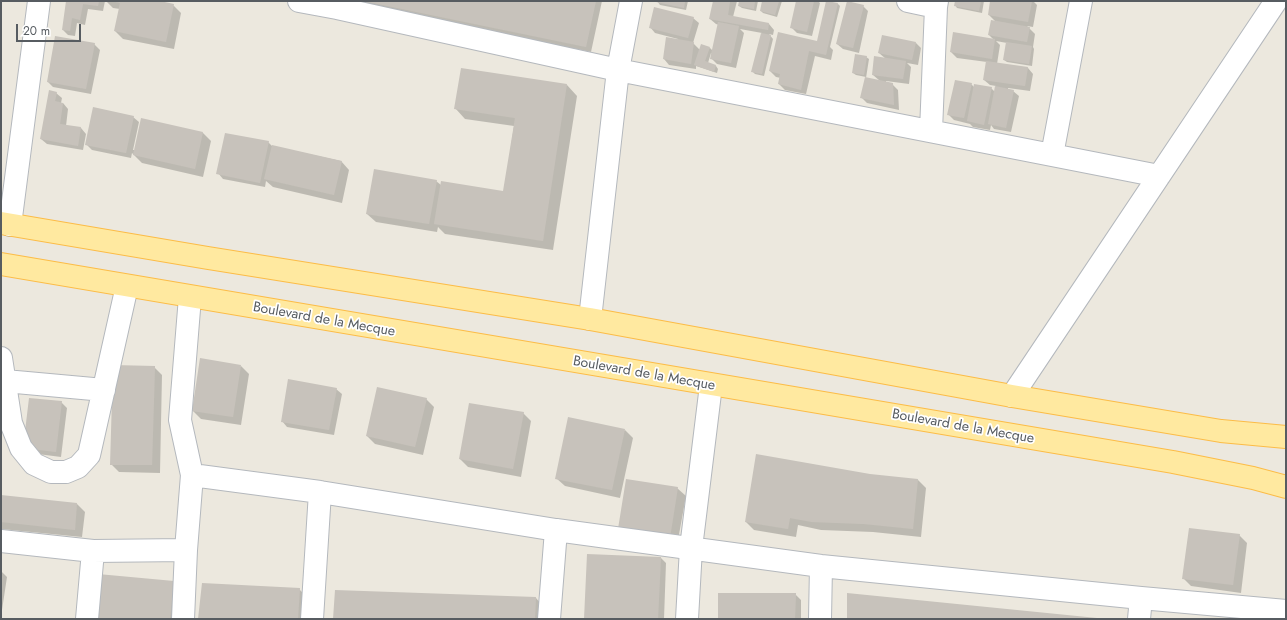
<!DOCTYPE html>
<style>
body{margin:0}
#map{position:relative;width:1287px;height:620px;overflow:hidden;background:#ece8de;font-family:Jost,sans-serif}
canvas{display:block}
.frame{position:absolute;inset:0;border:2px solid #575c61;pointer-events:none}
.scale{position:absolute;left:16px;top:24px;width:65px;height:18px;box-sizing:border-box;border:2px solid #575c61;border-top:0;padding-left:5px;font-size:12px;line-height:14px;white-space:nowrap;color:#575c61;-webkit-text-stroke:3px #fff;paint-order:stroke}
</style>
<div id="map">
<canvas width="1287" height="620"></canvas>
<div class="frame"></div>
<div class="scale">20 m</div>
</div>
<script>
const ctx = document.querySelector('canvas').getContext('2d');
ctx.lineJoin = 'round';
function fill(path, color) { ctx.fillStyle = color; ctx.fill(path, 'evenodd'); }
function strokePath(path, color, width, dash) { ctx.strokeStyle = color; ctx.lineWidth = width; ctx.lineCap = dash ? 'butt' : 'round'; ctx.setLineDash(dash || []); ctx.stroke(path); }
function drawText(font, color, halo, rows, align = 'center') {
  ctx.font = font + ' Jost,sans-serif'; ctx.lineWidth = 3.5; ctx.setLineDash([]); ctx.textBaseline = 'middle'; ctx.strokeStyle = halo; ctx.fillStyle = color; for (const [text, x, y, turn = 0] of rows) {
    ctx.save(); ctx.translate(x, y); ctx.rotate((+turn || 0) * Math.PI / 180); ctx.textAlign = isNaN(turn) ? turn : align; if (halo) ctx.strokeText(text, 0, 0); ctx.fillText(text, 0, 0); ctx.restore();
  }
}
fill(new Path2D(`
 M67,1H105L103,11L88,9L85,25L77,23L75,36L68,35L63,30Z
 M106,1H155L173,5L181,13L174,49L123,39L115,31L120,9L113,8Z
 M360,1H602L591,52L365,6Z
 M657,1H688L686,10L660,5Z
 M714,1H737L733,17L769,24L774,30L773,35L769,34L773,39L764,76L755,74L752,71L762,33L740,29L744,33L736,68L717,64L711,58L712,54L711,53L708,63L716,66L718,69L717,73L696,66V69L669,65L664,59L678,39L655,33L650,27L693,18L699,23L693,43L700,50L710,48L713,51L719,25L716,24L710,19Z
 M740,1H758L756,11L742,8L739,6Z
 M764,1H782L777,17L763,13L761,11Z
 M797,1H818L820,3L812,36L797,33L791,27Z
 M827,1L838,4L840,6L830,47L833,50L831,60L815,56L806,94L785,90L779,84L781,78L776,77L770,71L820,43L818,40Z
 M956,1H984L982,13L957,8L955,5Z
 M991,1H1033L1037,5L1033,27L1027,26L1035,34L1033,47L1034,49L1032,66L1007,62L1004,60L1007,43L996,41L1000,45L997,64L1028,68L1033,74L1030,91L1008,88V90L1013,91L1019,96L1011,132L994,129L991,125L990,130L973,127L970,124L954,120L949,115L971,84L975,88H991L995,92L996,86L990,85L984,80L987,62L957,58L951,52L993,39L989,35L996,22L989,15Z
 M863,6L868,11L859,53L843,49L837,44Z
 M916,43L921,48L918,65L907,63L911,67L909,84L886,81V83L892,84L898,90L899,110L867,103L861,97L866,77L856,75L853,73L866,57L869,59L866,78L880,81L873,75L886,59L879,53Z
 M94,44L100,50L91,94L53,87L48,82Z
 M567,85L577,96L553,250L445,234L438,227L437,232L376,222L367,214L436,181L441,185L504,192L514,126L465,119L455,108Z
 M56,93L62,98L61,103H63L68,109L66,126L81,128L86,134L83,150L47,144L41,139Z
 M133,117L139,122L133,150H135L142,119L203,133L211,141L203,177L142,163L132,153L131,158L92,150L87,145Z
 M268,142L272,146L341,161L349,170L342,203L273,187L266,181L265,187L223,179L218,173Z
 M241,366L249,374L241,425L201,419L193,411Z
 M154,367L162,375L160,473L119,472L111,464Z
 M336,389L342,394L334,435L287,427L282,421Z
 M426,399L434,407L423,455L375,444L367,436Z
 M61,402L67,408L61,457L30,453Z
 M523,413L531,421L521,477L468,467L460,459Z
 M625,430L633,438L620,498L565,486L556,478Z
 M870,475L918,480L926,488L921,537L873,532L821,530L798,525L796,537L754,530L746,522Z
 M677,488L686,496L676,551L626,543Z
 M1,496L77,504L85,512L82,537L1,529Z
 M1239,535L1247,543L1241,593L1191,586L1183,578Z
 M661,558L666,563L664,619H585Z
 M1,571L7,577L2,610H1Z
 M173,582L175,619H95Z
 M299,589L305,595L303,619H199Z
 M795,594L801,600V619H719Z
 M536,598L541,604V619H334Z`), '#0003');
fill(new Path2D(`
 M66,1H99L98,6L83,4L80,20L72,18L70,31L62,30Z
 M112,1H160L174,4L166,42L114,31L120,3Z
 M363,1H596L586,47Z
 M656,1H685L684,8L656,2Z
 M713,1H730L728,15L769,23L768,30L709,19Z
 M739,1H755L754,9L738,6Z
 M762,1H779L775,15L760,11Z
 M796,1H814L807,32L790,28Z
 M826,1L838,3L826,55L809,51L801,90L778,84L780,74L769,71L778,32L817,41Z
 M847,1L864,5L853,48L836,44Z
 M955,1H981L979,11L954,6Z
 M990,1H1032L1028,22L988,15Z
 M654,7L694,17L688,38L649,28Z
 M991,20L1030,27L1027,42L988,35Z
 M718,22L739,26L731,63L710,59Z
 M953,32L995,39L992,59L950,52Z
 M761,33L771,35L762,74L751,72Z
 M882,35L916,42L912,60L878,53Z
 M55,36L95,43L86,89L47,82Z
 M666,37L694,42L691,64L663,59Z
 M1006,42L1032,46L1029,64L1003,60Z
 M701,44L710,47L705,61L716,65L714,72L694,65Z
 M855,54L867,56L864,75L852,73Z
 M874,56L906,61L903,79L872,75Z
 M986,61L1028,67L1025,86L983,80Z
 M461,68L567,84L543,241L434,224L441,181L503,191L515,118L454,109Z
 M865,77L893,83L894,105L860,98Z
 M955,80L972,83L964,118L947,115Z
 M974,84L992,87L984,125L967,121Z
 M995,86L1014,90L1006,128L988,124Z
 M49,90L57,92L55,101L63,103L60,124L81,127L78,146L40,139Z
 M93,107L134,116L126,153L85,145Z
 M141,118L203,132L195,169L133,155Z
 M225,133L269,141L260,183L216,174Z
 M272,145L342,161L334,195L264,179Z
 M374,169L437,180L429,224L366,214Z
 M200,358L241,365L233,417L192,411Z
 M113,365L155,366L152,465H110Z
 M288,379L337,388L329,430L281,422Z
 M377,387L427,398L415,447L366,436Z
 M29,398L62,401L56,452L23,448Z
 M469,403L524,412L513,469L459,459Z
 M568,417L625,429L612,490L555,479Z
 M756,454L870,474L918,479L913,529L864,524L812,522L790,518L788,529L745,522Z
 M626,479L678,487L669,544L617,535Z
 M1,495L77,503L75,530L1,522Z
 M1189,528L1240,534L1233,585L1182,579Z
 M587,554L661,557L658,619H584Z
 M98,574L174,581L170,619H94Z
 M202,583L300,588L298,619H198Z
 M335,590L536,597L535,619H333Z
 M718,593H796L795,619H718Z
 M847,593L1097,618V619H847Z`), '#c7c2bb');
const minor = new Path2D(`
 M299,1L337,8L618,70L1159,176
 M908,1L936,7
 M931,131L936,7L937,1
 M1052,155L1081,1
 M10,225L39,1
 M590,319L618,70L631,1
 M1,358L11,423L21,448L34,464L51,472H66L78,467L89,455L127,286
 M5,381L104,390
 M1012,396L1276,1
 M192,475L320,492L556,530L821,566L1141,598L1286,611
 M1,541L93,551L186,550
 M87,619L93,551
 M183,619L186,550L192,475L180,420L190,297
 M312,619L320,492
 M549,619L556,530
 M687,619L691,548L711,385
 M820,619L821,566
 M1139,619L1141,598`);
const major = new Path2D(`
 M1,223L208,258L590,319L1012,396L1221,431L1286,437
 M1,264L1173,462L1253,478L1286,487`);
strokePath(minor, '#b4b8bd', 24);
strokePath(major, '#fcbc47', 24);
strokePath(minor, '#fff', 22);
strokePath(major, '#ffe9a0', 22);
drawText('14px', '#575c61', '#fff', [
 ["Boulevard de la Mecque",324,320,10],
 ["Boulevard de la Mecque",644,374,10],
 ["Boulevard de la Mecque",963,427,10]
]);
</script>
